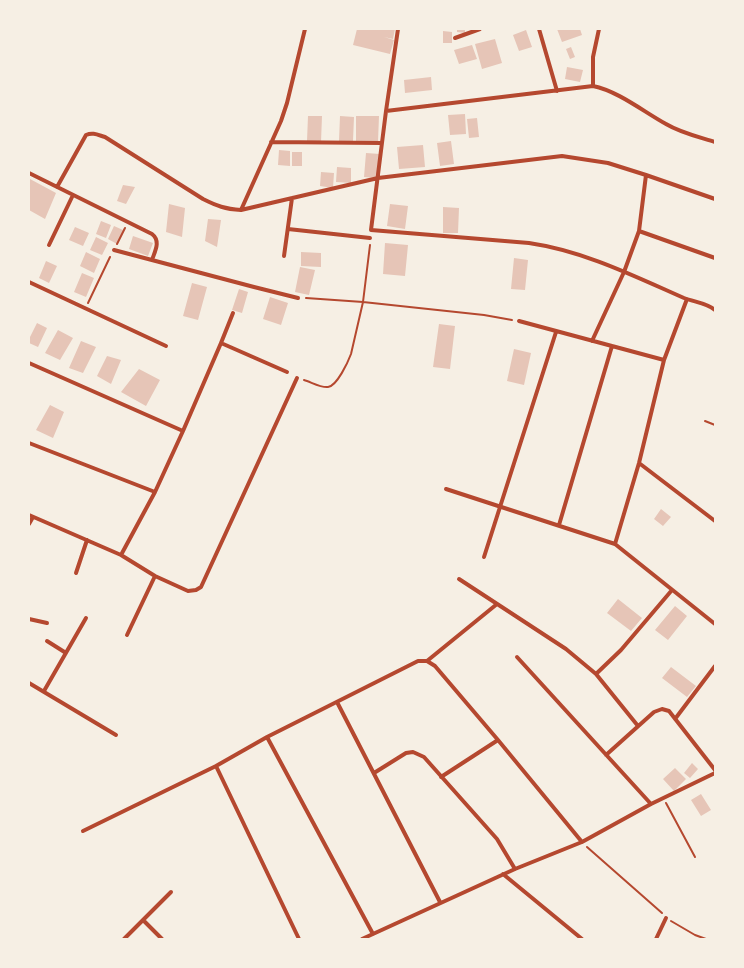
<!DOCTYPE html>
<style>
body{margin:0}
#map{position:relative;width:744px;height:968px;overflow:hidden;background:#f6efe4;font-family:Quicksand,sans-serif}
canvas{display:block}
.frame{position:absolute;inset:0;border:30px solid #f6efe4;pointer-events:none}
</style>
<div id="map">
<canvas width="744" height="968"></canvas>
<div class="frame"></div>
</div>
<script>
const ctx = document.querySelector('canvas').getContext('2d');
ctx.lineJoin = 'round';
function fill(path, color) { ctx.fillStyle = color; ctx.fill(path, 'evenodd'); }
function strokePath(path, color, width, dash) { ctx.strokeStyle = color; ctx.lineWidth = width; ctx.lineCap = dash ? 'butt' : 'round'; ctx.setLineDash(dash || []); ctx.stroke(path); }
fill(new Path2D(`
 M357,29H395L393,39L384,37L394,40L390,54L353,45Z
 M457,29H465V33L457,32Z
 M557,29H580L582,35L562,42Z
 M526,30L532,47L519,51L513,35Z
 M443,31L452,32V43H443Z
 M495,39L502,63L482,69L475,44Z
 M472,45L477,59L459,64L454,50Z
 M571,47L575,57L570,59L566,49Z
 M567,67L583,70L580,82L565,79Z
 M431,77L432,90L405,93L404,80Z
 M465,114L466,134L450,135L448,115Z
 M308,116H322L321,142L307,141Z
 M340,116L354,117L353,141H339Z
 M356,116H379L378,142H356Z
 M477,118L479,137L469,138L467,119Z
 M451,141L454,164L440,166L437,143Z
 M423,145L425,167L399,169L397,147Z
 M279,150L290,151V166L278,165Z
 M292,152H302V166H292Z
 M366,153L380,154L377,178L364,177Z
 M337,167L351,168V183L336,182Z
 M321,172L334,173L333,188L320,186Z
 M30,179L56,193L45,219L29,210V183Z
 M123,185L135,187L126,204L117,201Z
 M169,204L185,208L182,237L166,232Z
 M390,204L408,206L405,229L387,226Z
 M443,207L459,208L458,233H443Z
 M208,219L221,220L217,247L205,241Z
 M101,221L111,225L106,238L96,234Z
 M114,226L123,230L117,244L108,239Z
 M75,227L89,233L83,246L69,240Z
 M133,236L153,243L148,256L129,249Z
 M96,237L108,243L102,255L90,250Z
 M385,243L408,245L405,276L383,274Z
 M86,252L100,259L94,273L80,266Z
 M301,252L321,253V267L301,266Z
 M514,258L528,260L525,290L511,289Z
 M46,261L57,266L49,283L39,278Z
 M300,267L315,270L309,295L295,292Z
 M82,273L94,278L86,297L74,292Z
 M192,283L207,287L198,320L183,316Z
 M239,289L248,292L242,313L232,310Z
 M270,297L288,303L281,325L263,319Z
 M37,323L47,328L38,347L29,343V339Z
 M439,324L455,326L450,369L433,367Z
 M58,330L73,338L60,360L45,353Z
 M81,341L96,347L83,373L69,368Z
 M514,349L531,353L524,385L507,381Z
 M107,356L121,360L111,384L97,376Z
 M139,369L160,380L146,406L121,392Z
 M50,405L64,412L53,438L36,430Z
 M661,509L671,517L663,526L654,519Z
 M618,599L642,618L631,631L607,613Z
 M675,606L687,616L668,640L655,630Z
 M671,667L696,686L687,697L662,678Z
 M692,763L698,769L690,778L684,773Z
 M675,768L686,779L674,791L663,779Z
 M701,794L711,810L701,816L691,800Z`), '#e6c5b7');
strokePath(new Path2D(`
 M117,244L125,228
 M306,298L363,302L484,315L512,320
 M88,303L110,257
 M304,380C311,382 321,388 328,387C337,386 348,362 351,354L363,302L370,245
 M705,421L715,425
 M666,803L695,857
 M587,847L662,913
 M671,921L695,935L706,939`), '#b5482f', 2);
strokePath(new Path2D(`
 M398,29L386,111L371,230L529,243C584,251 634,276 684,298C694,302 707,303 715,310
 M539,29L557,91
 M455,38L480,29
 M593,86V57L599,29
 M386,111L593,86C618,91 644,112 666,124C681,133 699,137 715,142
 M271,142L382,143
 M29,173L152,234C161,241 155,251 152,260
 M57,187L86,135C93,132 98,135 105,137L203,199C217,206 225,209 241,210L378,178L562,156L608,163L646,175L715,199
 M241,210L281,121L287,103L305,29
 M288,229L370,238
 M639,231L715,258
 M49,245L73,195
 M114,250L254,287L298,298
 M284,256L292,198
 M29,282L166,346
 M519,321L664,360
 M592,341L624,272L639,231L646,175
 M221,343L233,313
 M29,363L183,431L221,343L287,372
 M29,443L155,492
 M639,463L715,521
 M446,489L615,544L715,624
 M29,515L121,555L155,576L188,591L196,590L201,587L297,378
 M29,524L33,517
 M559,525L612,346
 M615,544L639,463L664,360L687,299
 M121,555L155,492L183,431
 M484,557L556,332
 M76,573L87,540
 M459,579L566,649L596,674L621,650L672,590
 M29,619L47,623
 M127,635L155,576
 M47,641L66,653
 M517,657L651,804
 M427,661L497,604
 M596,674L638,726
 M29,683L116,735
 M44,691L86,618
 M337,702L440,902
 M675,719L715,666
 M267,737L373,934
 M606,755L654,712L662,709L669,711L715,770
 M216,766L299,939
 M374,773L406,753L413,752L424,757L497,839L515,869
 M441,777L498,740
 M83,831L216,766L267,737L418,661H427L435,666L498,740L582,842
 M503,874L582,939
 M143,920L171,892
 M124,939L143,920L162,939
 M362,939L515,869L582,842L651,804L715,773
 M656,939L666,918`), '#b5482f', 4);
</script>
